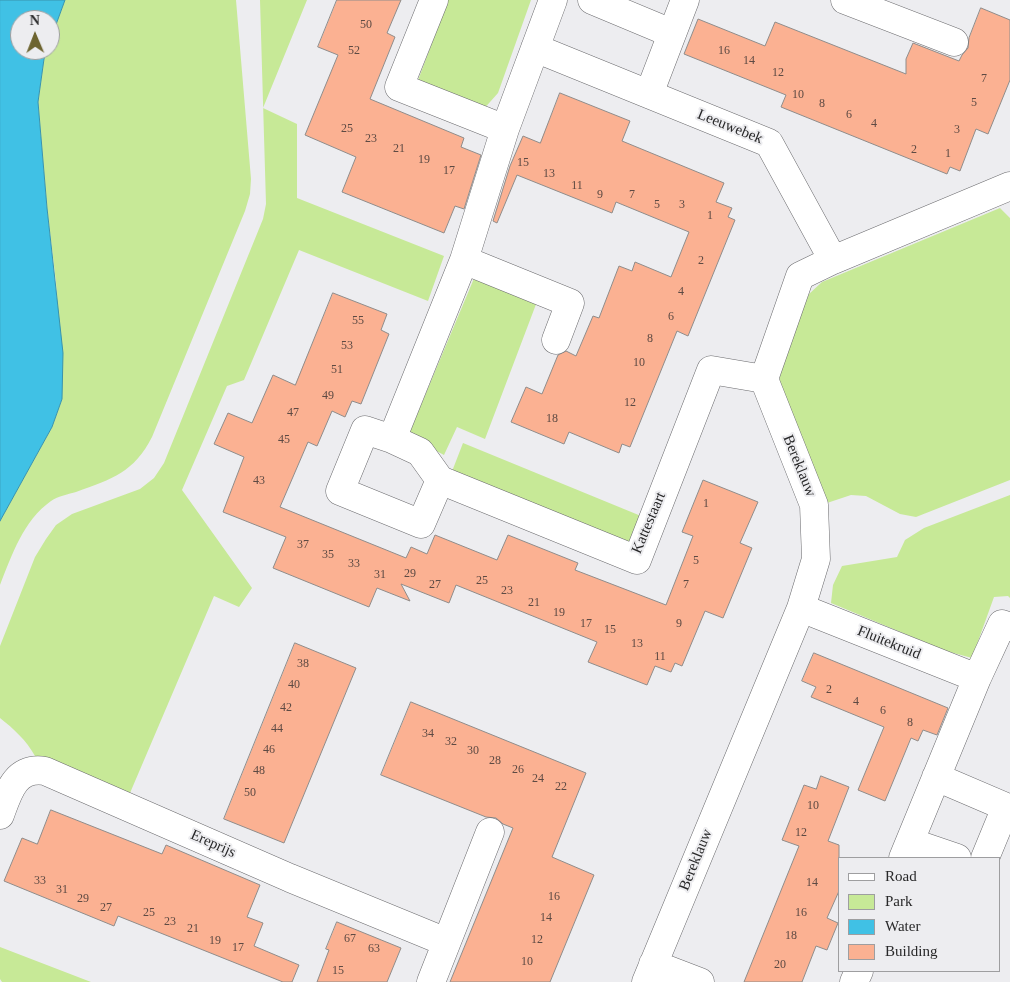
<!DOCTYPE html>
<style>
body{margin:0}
#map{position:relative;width:1010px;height:982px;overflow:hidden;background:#ededf0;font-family:"Times New Roman",serif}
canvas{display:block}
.legend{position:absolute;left:838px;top:857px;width:162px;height:115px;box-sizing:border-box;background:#ededf0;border:1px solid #9e9ea0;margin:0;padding:6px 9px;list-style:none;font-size:15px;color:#282829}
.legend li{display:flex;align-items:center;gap:10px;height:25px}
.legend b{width:25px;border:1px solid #9e9ea0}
.north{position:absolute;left:10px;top:10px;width:50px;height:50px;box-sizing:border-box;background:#ededf0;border:1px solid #9e9ea0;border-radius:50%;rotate:359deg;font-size:14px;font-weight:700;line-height:20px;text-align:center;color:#282829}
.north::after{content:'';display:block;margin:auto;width:18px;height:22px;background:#6d6430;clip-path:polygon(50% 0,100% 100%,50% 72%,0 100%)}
</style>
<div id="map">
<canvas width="1010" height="982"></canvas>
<ul class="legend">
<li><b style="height:6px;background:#fff"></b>Road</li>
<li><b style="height:14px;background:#c7e997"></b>Park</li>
<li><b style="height:14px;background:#40c1e5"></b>Water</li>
<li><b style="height:14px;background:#fbb192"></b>Building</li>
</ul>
<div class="north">N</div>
</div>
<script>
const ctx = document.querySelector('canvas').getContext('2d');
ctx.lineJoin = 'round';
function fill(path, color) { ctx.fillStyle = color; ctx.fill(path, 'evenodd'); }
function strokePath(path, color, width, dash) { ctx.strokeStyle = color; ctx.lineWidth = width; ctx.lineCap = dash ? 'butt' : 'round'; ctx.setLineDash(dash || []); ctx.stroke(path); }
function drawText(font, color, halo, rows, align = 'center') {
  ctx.font = font + ' "Times New Roman",serif'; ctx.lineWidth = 4; ctx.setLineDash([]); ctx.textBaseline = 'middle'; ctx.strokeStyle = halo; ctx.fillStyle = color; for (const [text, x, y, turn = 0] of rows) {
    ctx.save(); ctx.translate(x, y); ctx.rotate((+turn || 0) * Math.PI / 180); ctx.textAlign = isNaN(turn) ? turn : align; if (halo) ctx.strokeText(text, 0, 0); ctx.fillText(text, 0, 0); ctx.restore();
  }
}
fill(new Path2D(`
 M65,0H236L251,179L250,194L245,211L152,437C134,472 113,479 76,492C69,494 58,496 51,501C23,521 12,555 0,585V521L52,427L62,399L56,282L47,208L38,102L44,59L47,50H50V41Z
 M260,0H307L263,108L297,124V198L444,256L428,301L299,250L244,380L227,386L182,490L252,588L239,607L214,596L130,793L35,756C26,740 14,729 0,718V646L35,557L46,539L56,525L72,514L140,489L154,478L164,463L263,219L266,204Z
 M448,0H531L498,93L482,111L417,83Z
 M1000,208L1010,218V480L916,517L900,514L866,496L851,495L827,503L779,383L783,357L809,294L822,282Z
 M475,276L538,299L485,439L457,427L444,455L408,436Z
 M463,443L641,516L627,548L451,474Z
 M1010,495V598L1008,596L994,597L972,658L946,651L831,603L833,585L842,566L897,557L905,540L924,528Z
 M0,947L91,982H2L0,979Z`), '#c7e997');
const water = new Path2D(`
 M0,0H65L50,41V20H20V50H47L44,59L38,102L47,208L63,353L62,399L52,427L0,521Z`);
fill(water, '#40c1e5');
strokePath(water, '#3993ad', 1);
const building = new Path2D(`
 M337,0H401L387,33L395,37L370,99L464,138L461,147L481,155L464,209L455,206L444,233L342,192L356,157L305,135L338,55L318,47Z
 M981,8L1010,20V80L988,134L976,129L960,171L950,167L947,174L781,107L786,95L684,54L698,19L765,46L775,22L906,74V59L913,43L959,61L962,55L968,48L969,38Z
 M560,93L630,121L622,141L724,183L716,202L732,208L728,217L735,220L688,336L677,331L630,447L622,444L619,453L569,432L564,444L511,422L526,387L542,394L558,355L566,351L576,356L593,316L599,318L619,266L632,271L635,262L671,277L689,232L616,202L612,213L517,175L497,223L493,221L510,166L523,136L540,143Z
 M333,293L387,314L381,330L389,334L361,404L352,401L345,417L332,411L317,446L308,442L280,507L406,558L411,547L427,554L435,535L497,560L508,535L578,563L575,570L666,605L693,536L682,532L703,480L758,502L740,543L752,548L723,618L705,611L682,666L675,663L671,672L655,666L647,685L588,662L597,642L456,585L449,603L401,584L410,601L377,588L369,607L273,568L286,537L223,512L244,457L214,444L228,413L252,423L273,375L295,385Z
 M295,643L356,668L284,843L224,819Z
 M814,653L948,708L937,735L923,730L918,741L911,738L885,801L858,790L884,727L811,697L816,687L802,681Z
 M411,702L586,773L552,857L594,875L550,982H450L513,828L503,824L496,818L486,817L381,775Z
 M821,776L849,787L828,841L839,845V891L827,918L838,923L827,950L816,946L802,982H744L799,846L782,840L804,785L816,789Z
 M51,810L162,854L166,845L260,885L247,917L263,923L254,946L299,965L292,982H283L118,916L114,926L4,881L22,838L37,844Z
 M337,922L401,948L387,982H317L329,950L326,949Z`);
fill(building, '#fbb192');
strokePath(building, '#8f8c8a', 1);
const street = new Path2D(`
 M434,0L399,87L505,129
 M592,0L671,33
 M845,0L954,42
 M535,48L769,143L833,260
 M649,94L685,0
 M464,260L505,129L553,0
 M392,439L464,260L570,303L556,340
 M440,480L421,524L340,491L365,430L392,439L420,452L440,480L637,560L711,370L764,379
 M801,608L977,678
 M936,777L1006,807L985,858
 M0,815C8,793 15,766 45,771L290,878L446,942
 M910,842L957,858
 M903,858L977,678L1002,624L1010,627
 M653,964L700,982
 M431,982L490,832
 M646,982L801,608L816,559L814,505L764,379L800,276L833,260L1010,186
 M854,982L859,971`);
strokePath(street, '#6b6b6e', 29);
strokePath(street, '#fff', 28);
drawText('12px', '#5d4a43', null, [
 ["50",366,25],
 ["52",354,51],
 ["16",724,51],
 ["14",749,61],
 ["12",778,73],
 ["7",984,79],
 ["10",798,95],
 ["5",974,103],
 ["8",822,104],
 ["6",849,115],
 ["4",874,124],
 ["25",347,129],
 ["3",957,130],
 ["23",371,139],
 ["21",399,149],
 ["2",914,150],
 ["1",948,154],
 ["19",424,160],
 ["15",523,163],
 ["17",449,171],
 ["13",549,174],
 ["11",577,186],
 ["9",600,195],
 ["7",632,195],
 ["5",657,205],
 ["3",682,205],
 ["1",710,216],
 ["2",701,261],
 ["4",681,292],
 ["6",671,317],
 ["55",358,321],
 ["8",650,339],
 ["53",347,346],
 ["10",639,363],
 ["51",337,370],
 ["49",328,396],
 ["12",630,403],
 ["47",293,413],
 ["18",552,419],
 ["45",284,440],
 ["43",259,481],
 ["1",706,504],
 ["37",303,545],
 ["35",328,555],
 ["5",696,561],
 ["33",354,564],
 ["29",410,574],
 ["31",380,575],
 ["25",482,581],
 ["27",435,585],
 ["7",686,585],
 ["23",507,591],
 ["21",534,603],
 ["19",559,613],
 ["17",586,624],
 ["9",679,624],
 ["15",610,630],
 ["13",637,644],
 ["11",660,657],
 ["38",303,664],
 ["40",294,685],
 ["2",829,690],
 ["4",856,702],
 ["42",286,708],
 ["6",883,711],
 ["8",910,723],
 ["44",277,729],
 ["34",428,734],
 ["32",451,742],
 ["46",269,750],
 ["30",473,751],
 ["28",495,761],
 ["26",518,770],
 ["48",259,771],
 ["24",538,779],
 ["22",561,787],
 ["50",250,793],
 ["10",813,806],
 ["12",801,833],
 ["33",40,881],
 ["14",812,883],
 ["31",62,890],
 ["16",554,897],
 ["29",83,899],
 ["27",106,908],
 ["25",149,913],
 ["16",801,913],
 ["14",546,918],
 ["23",170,922],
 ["21",193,929],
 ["18",791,936],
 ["67",350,939],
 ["12",537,940],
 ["19",215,941],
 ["17",238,948],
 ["63",374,949],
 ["10",527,962],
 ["20",780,965],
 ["15",338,971]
]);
drawText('15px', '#282829', '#ededf0', [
 ["Leeuwebek",730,127,22],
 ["Bereklauw",799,466,68],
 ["Kattestaart",649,523,-67],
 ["Fluitekruid",889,643,22],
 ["Ereprijs",213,844,24],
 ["Bereklauw",696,860,-68]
]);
</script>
